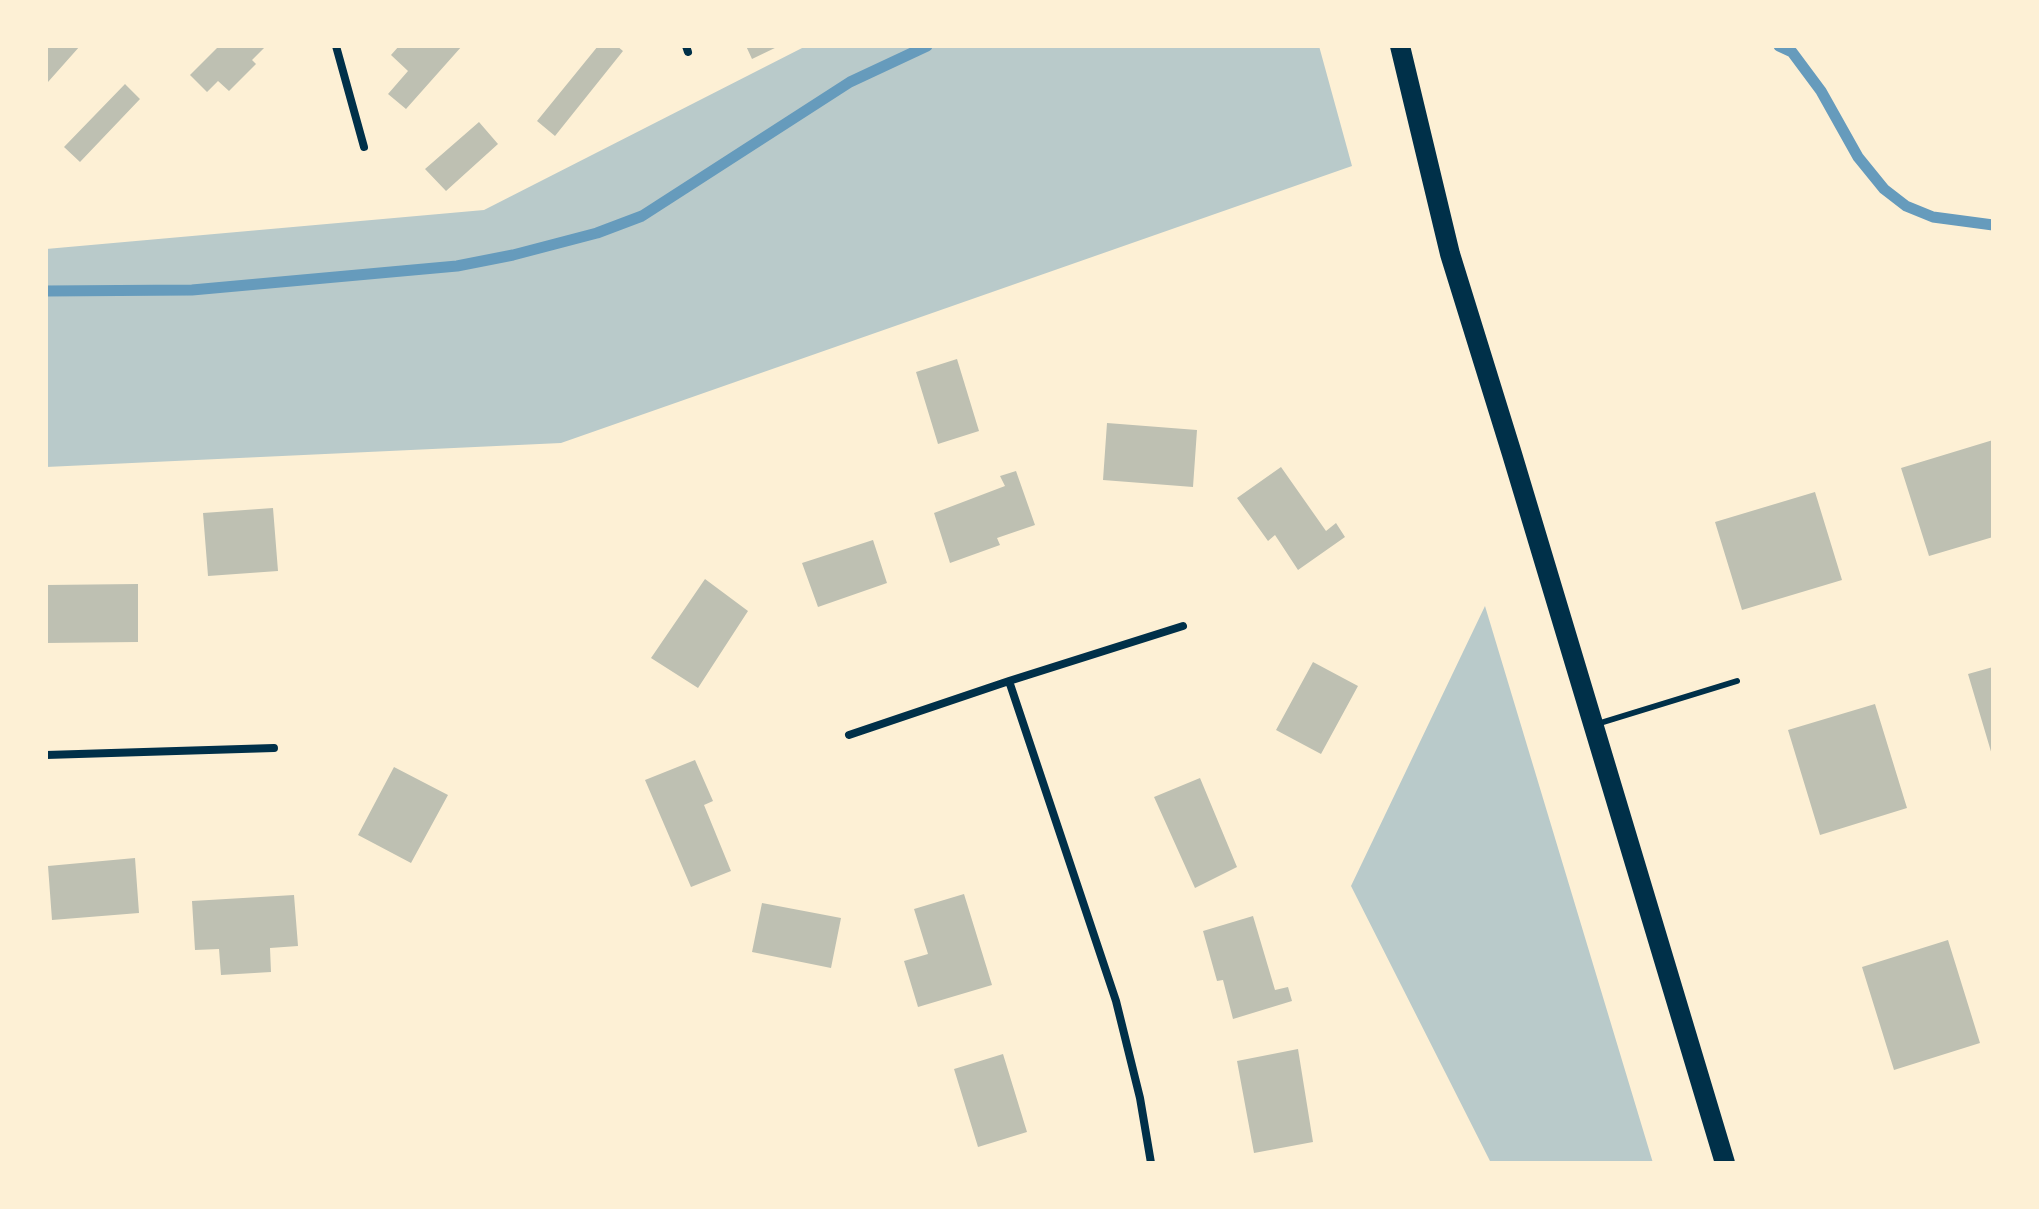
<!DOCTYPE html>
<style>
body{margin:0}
#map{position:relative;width:2039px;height:1209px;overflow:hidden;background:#fdf0d5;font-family:"Golos Text",sans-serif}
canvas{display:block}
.frame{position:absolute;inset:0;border:48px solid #fdf0d5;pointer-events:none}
</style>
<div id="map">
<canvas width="2039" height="1209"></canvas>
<div class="frame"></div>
</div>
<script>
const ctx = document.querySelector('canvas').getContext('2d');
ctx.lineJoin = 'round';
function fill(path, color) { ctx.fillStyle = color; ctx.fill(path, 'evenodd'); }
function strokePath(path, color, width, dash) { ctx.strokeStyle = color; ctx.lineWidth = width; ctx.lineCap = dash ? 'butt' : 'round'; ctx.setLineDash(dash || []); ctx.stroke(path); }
fill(new Path2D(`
 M806,46H1319L1352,166L561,443L46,467V249L484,210Z
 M1485,606L1653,1163H1491L1351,886Z`), '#b9caca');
strokePath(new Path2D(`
 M1779,46L1792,52L1821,91L1858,157L1884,189L1906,206L1933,217L1993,225
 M46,291L192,290L457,266L513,255L597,233L642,216L850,82L927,46`), '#669bbc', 11);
fill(new Path2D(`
 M47,46H80L48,82L46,80Z
 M219,46H266L252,60L256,64L229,91L218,81L207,92L190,75Z
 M399,46H462L406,109L388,94L408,71L391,55Z
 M598,46H617L623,51L555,136L537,121Z
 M746,46H779L752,59Z
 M125,84L140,99L80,162L64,147Z
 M479,122L498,144L446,191L425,169Z
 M957,359L979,431L938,444L916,372Z
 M1107,423L1197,430L1193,487L1103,480Z
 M1993,440V537L1929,556L1901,468Z
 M1281,467L1326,531L1336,523L1345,537L1298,570L1275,535L1268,541L1237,498Z
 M1016,471L1035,525L997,538L1000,545L950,563L934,513L1005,486L1000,476Z
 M1815,492L1842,580L1742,610L1715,522Z
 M273,508L278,571L208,576L203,513Z
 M873,540L887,583L818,607L802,563Z
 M705,579L748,611L698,688L651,658Z
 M138,584V642L46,643V585Z
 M1313,662L1358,686L1321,754L1276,730Z
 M1993,667V755H1992L1968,674Z
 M1875,704L1907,808L1820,835L1788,730Z
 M695,760L713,801L704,805L731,871L691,887L645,780Z
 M394,767L448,795L411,863L358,835Z
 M1200,778L1237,867L1195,888L1154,797Z
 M135,858L139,913L52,920L48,866Z
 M964,894L992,985L918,1007L904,961L928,954L914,909Z
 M294,895L298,946L270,948L271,972L221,975L219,949L195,950L192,901Z
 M762,903L841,918L831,968L752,952Z
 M1253,916L1275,990L1288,987L1292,1001L1233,1019L1223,980L1217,981L1203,931Z
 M1948,940L1980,1043L1894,1070L1862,967Z
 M1298,1049L1313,1142L1254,1153L1237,1061Z
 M1003,1054L1027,1132L978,1147L954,1069Z`), '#bec0b2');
strokePath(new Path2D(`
 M1597,724L1737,681`), '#003049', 6);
strokePath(new Path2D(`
 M336,46L364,147
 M686,46L688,52
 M1009,681L1116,1001L1140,1098L1151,1163
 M849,735L1009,681L1183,626
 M46,755L274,748`), '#003049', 8);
strokePath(new Path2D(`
 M1400,46L1450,254L1512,454L1725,1163`), '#003049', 20);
</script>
